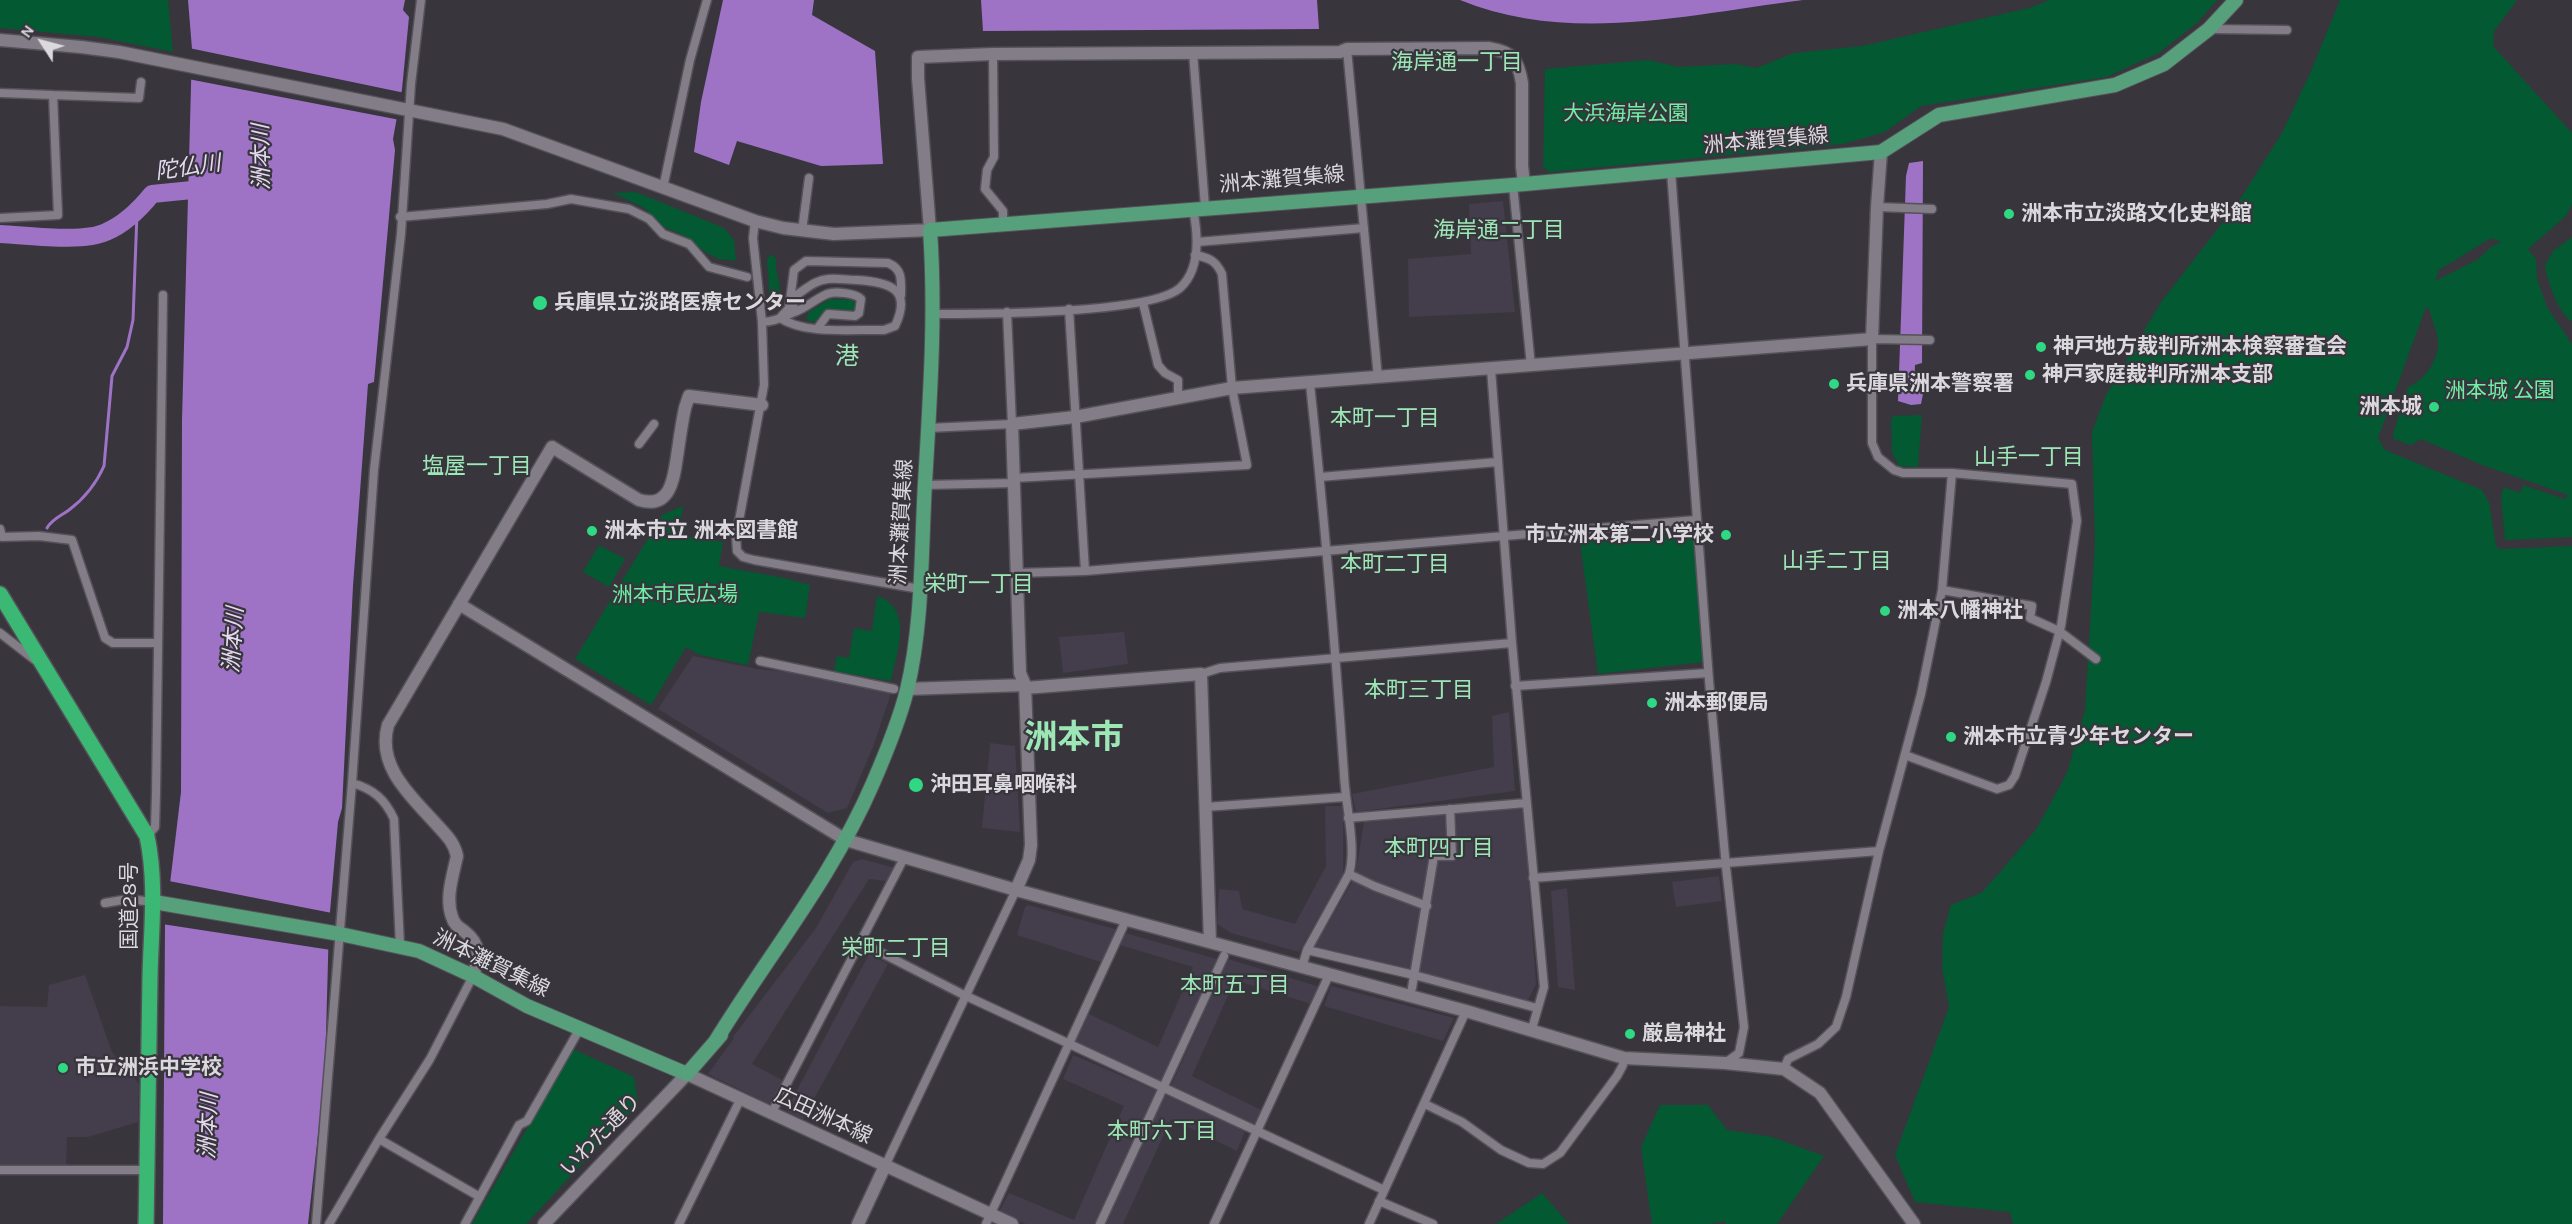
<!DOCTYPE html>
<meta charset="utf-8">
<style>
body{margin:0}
#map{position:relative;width:2572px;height:1224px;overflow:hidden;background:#39353d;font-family:Karla,sans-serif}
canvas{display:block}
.north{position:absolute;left:12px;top:12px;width:60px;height:60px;-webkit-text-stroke:4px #39353d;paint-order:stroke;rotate:306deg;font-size:16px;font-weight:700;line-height:24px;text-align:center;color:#dbd8de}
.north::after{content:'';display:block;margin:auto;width:21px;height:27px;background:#dbd8de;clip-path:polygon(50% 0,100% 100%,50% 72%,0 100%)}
</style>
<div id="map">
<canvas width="2572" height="1224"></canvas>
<div class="north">N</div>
</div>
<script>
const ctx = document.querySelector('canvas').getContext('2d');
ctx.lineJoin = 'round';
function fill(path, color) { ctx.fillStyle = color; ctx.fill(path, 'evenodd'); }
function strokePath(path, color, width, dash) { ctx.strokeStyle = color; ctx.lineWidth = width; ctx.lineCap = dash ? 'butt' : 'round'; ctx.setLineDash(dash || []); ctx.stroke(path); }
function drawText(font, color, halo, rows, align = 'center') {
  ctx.font = font + ' Karla,"Noto Sans JP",sans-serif'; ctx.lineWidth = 4.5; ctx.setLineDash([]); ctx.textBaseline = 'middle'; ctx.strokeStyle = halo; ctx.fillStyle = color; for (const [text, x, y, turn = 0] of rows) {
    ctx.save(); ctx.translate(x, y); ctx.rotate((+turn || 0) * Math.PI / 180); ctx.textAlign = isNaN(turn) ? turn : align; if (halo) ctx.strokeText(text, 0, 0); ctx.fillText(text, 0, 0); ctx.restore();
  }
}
fill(new Path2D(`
 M1503,201L1515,312L1409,317L1408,259L1471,254L1469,204Z
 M1124,632L1128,664L1063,673L1059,637Z
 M693,656L757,669L813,674L865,684L870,689L891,693L873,747L847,808L828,813L658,709Z
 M1509,712L1515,791L1356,812L1352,794L1494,767L1492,716Z
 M990,743L1015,746L1020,832L982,828Z
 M1325,806H1343V874L1299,952L1231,933L1217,924L1219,889L1239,891L1242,909L1295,924L1326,866Z
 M1523,808L1536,984L1523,1010L1311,953L1355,877L1364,822Z
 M862,859L895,868L887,881L869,879L752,1064L784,1081L772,1103H767L708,1074L734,1038L733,1037L816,928L853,862Z
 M1719,876L1722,901L1676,907L1672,882Z
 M1567,888L1575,990L1558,987L1551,891Z
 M1028,905L1118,930L1104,963L1017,935L1025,907Z
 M1125,933L1217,959L1161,1085L1074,1043L1087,1013L1158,1047L1193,967L1120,945Z
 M869,954L888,964L803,1119L786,1111Z
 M1228,959L1320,987L1311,1004L1235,980L1192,1076L1263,1111L1254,1127L1171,1086Z
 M85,975L112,1052L139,1084L138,1122L88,1137H67L66,1165H0V1006L47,1007L49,985Z
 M1331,986L1454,1018L1443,1041L1324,1006Z
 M1073,1055L1160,1092L1097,1224H1026L999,1212L1009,1193L1074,1220L1124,1106L1063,1079Z
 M1168,1088L1245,1131L1237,1151L1171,1119L1123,1224H1105Z`), '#443d4c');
fill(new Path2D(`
 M0,0H168L173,52L99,37L0,28Z
 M2049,0H2217L2198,22L2159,53L2106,77L1921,106L1885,132L1843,144L1549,172L1543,167L1545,69L1648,60L1679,67L1735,64L1756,68L1794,53L1862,46L2029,8Z
 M2340,0H2517L2494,31L2493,46L2572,133V204L2567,215L2528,249L2536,259L2537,279L2547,307L2572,344V537L2505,540L2501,496L2504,487L2520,493L2523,485L2565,499L2568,495L2482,465L2421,439L2411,445L2394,439L2393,434L2408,387C2423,381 2436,364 2438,346C2439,336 2432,320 2429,309L2426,307L2378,438L2385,450L2482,490L2489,502L2496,546L2500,549L2572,546V1224H2013L2010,1212L1915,1202L1895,1155L1949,1007L1942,968L1943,934L1951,905L1981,893L2001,871L2037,828L2067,773L2085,710L2095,542L2092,432L2106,395L2161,302L2237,204L2282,133L2311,71ZM2491,238L2501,242L2492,246L2477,260L2435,281L2439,270Z
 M636,192L724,228L734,240L736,261L719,259L705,252L683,235L656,224L646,209L613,193Z
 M2572,237V321C2560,317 2546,278 2545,265L2553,251Z
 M772,254L776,259C775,275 782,283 779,299L774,303L770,301L767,259Z
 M830,299L854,300L855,310H825L816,321L811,322L806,318L809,312Z
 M1922,415L1918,467L1899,466L1892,452L1891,420L1893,416Z
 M683,506L679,535L723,542L719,566L784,578L810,585L805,618L759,612L748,665L700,655L686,647L651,705L575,659L662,515Z
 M1697,533L1703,662L1598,674L1580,542Z
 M599,545L625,559L609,587L583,572Z
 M877,596C914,608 897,652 891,681L834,671L837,656L849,658L854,628L872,631Z
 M573,1049L634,1077L638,1104L526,1224H472Z
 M1660,1105H1708L1727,1130L1772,1137L1824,1156L1777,1224H1726V1221L1708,1224H1652L1641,1147Z
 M1542,1193L1569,1224H1496Z`), '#035931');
fill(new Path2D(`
 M188,0H405L403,10L409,17L402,89L393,139L395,150L374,382L368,384L353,586L342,808L338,822L329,923L325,1072L308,1224H163L165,925L181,792L182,420L192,49Z
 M723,0H814L812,15L875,51L883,164L821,166L737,141L729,165L694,152L701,102Z
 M981,0H1317L1319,29L983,31Z
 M1460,0H1803C1691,14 1569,45 1460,0Z
 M1923,161L1922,363L1915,365L1914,386L1924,389L1921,404L1911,405L1898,401L1906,176L1909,163Z`), '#9e73c6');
fill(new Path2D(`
 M189,48L405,93L400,120L188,79Z
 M169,881L332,913L331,950L162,924Z`), '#39353d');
strokePath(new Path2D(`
 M47,528C52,519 61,516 69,510C85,498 96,484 104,466L112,376L127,347L133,320L137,213`), '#9e73c6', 3);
strokePath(new Path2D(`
 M0,234C27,235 83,243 106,232C125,224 139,210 152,194L212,188`), '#9e73c6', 18);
const street = new Path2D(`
 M2209,29L2287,30
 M1347,49L1378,378
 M1193,52L1205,207
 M993,54L994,157L987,170L985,189L1003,211V224
 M0,93L53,95L58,215L0,218
 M53,95L139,98L141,82
 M1671,171L1709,680L1726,867L1744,1027L1739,1053L1725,1063
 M1513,185L1531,366
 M663,188L690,60L707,0
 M1877,207L1932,209
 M400,217L547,204L571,199L629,209L649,219L663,234L689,244L709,267L747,277
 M755,221L753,238L762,322L764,385L736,537L737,551L743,557L754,560L920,589
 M802,231L809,178
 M1197,242L1364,228
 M1143,303L1158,365L1165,373L1178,380V397
 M1069,309L1085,571
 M792,313C805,309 815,299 827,294C835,291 855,293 861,299L859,313L855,316L828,314L817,329
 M934,314C979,314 1150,314 1180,288C1201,269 1198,234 1193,209
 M762,322C773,322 782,318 792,313L795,296C806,289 815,280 828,279C837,278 848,280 857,280C888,282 913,288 895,326L884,330C853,329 805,335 780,318L789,308L794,270L806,261L888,263C903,269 901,281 901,295
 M1491,369L1512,643L1544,987L1531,1032
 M929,428L1012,424L1007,312
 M639,444L654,424
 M1320,477L1498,462
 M1015,478L1247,465L1232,388L1222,274C1216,261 1210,258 1195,255
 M925,485L1015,483
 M0,529L2,537L39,536L72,540L105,638L113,643H157
 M1017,573L1085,571L1696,520
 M1942,590L2032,606L2030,618L2059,631L2096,659
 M0,633L35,660
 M760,661L894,689
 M1201,674L1220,668L1512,643
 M1515,686L1708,673
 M1905,755L1997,789L2009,785L2015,776L2046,682L2061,626L2077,521L2072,484L1952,473H1903L1894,470L1878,457L1872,443V339L1930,340
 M352,783C373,789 385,799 394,819L400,946
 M1205,807L1345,797
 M1348,818L1526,803
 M147,836L155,827L156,794L163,295
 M1349,874L1374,886L1427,906
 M1533,878L1879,851
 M105,903L128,899L154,902
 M860,942L964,995L1384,1190
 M1307,950L1414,975L1537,1008
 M1302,967L1307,950L1349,874C1357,847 1345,804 1344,774C1335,644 1324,514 1310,384
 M1412,988L1434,856H1452L1450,809
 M1784,1069L1788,1059L1818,1044L1836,1027L1846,997L1879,851L1921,694L1942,590L1952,473
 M1425,1104L1462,1122L1501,1150L1529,1163L1543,1164L1560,1153L1617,1076L1623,1065L1624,1058
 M771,1114L904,858
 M379,1139L480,1197
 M885,1166L1016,890
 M0,1170H147
 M1379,1201L1433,1224
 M316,1224L352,783L374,470L401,234L411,84L421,0
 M329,1224L379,1139L430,1059L473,976
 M465,1224L519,1125L527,1121L579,1030
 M679,1224L740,1100
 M986,1224L1126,920
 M1100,1224L1224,956
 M1214,1224L1329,975
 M1369,1224L1466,1011`);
const secondary = new Path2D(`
 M0,40L81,47L119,52L503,129L755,221L783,228L834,234L930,230L918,78V57L993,54L1340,52L1347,49L1488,48C1513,52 1518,59 1522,83V166L1524,184
 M459,604L846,840L1016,890L1029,860L1031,845L1025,685L1020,673L1012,424L1075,417L1232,388L1872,339L1877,207L1881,152
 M1025,688L1201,674L1210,942
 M907,689L1025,685
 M1016,890L1466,1011L1624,1058L1725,1063L1784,1069L1820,1093L1914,1224
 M473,976C479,957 482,945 464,931C458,927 454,924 452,917C445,898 453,875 457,856C454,842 446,835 437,825C412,797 376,767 388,725L552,447L639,500C673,510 674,474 678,450C680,436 682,422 685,408L689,396L762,405
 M544,1224L687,1074L1012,1224
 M858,1224L885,1166`);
const primary = new Path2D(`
 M154,902L340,934L419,951L473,976L527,1006L687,1074L721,1035
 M715,1042C769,954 832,878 873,783C886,753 899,722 907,690C923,623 921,551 925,483C930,398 936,314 930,230L1513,185L1881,152L1939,115L2115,85L2164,64L2209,29L2236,0`);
const highway = new Path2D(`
 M0,594L147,836C157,884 151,929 150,977C148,1060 148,1142 146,1224`);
strokePath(street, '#545158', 11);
strokePath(secondary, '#545158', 15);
strokePath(primary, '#545158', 16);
strokePath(highway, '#545158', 18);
strokePath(street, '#827d87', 8);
strokePath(secondary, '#827d87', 12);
strokePath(primary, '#57a07c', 14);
strokePath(highway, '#3ab874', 15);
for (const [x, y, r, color] of [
 [2009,214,6,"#2fd883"],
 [540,303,8,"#2fd883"],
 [2041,347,6,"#2fd883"],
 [2030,375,6,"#2fd883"],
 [1834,384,6,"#2fd883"],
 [2434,407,6,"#2fd883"],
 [592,531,6,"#2fd883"],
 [1726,535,6,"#2fd883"],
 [1885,611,6,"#2fd883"],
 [1652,703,6,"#2fd883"],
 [1951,737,6,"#2fd883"],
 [916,785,8,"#2fd883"],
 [1630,1034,6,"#2fd883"],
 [63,1068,6,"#2fd883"]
]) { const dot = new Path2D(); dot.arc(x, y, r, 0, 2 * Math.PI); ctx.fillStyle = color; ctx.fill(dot); strokePath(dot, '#39353d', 2); }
drawText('21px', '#6ef0a4', '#39353d', [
 ["大浜海岸公園",1626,114],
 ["洲本城 公園",2500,391],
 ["洲本市民広場",675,595]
]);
drawText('21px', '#dbd8de', '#39353d', [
 ["洲本灘賀集線",1766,141,-5],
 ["洲本灘賀集線",1282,180,-5],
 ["洲本灘賀集線",902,522,-87],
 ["国道28号",130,906,-90],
 ["洲本灘賀集線",491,964,26],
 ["広田洲本線",823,1116,25],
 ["いわた通り",601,1135,-46]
]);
drawText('bold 21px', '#dbd8de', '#39353d', [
 ["洲本市立淡路文化史料館",2021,214],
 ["兵庫県立淡路医療センター",554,303],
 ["神戸地方裁判所洲本検察審査会",2053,347],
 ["神戸家庭裁判所洲本支部",2042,375],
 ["兵庫県洲本警察署",1846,384],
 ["洲本城",2422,407,"right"],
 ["洲本市立 洲本図書館",604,531],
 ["市立洲本第二小学校",1714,535,"right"],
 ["洲本八幡神社",1897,611],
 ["洲本郵便局",1664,703],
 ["洲本市立青少年センター",1963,737],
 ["沖田耳鼻咽喉科",930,785],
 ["厳島神社",1642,1034],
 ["市立洲浜中学校",75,1068]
], 'left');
drawText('22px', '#9de7b7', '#39353d', [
 ["海岸通一丁目",1457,63],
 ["海岸通二丁目",1499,231],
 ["本町一丁目",1385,419],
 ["山手一丁目",2029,458],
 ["塩屋一丁目",477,467],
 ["山手二丁目",1837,562],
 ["本町二丁目",1395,565],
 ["栄町一丁目",979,585],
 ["本町三丁目",1419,691],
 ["本町四丁目",1439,849],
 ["栄町二丁目",896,949],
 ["本町五丁目",1235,986],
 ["本町六丁目",1162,1132]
]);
drawText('italic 22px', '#e5dbf1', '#39353d', [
 ["洲本川",262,157,-91],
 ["陀仏川",188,168,-8],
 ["洲本川",234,640,-86],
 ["洲本川",209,1126,-88]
]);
drawText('24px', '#9de7b7', '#39353d', [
 ["港",847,357]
]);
drawText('bold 33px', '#9de7b7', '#39353d', [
 ["洲本市",1074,739]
]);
</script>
